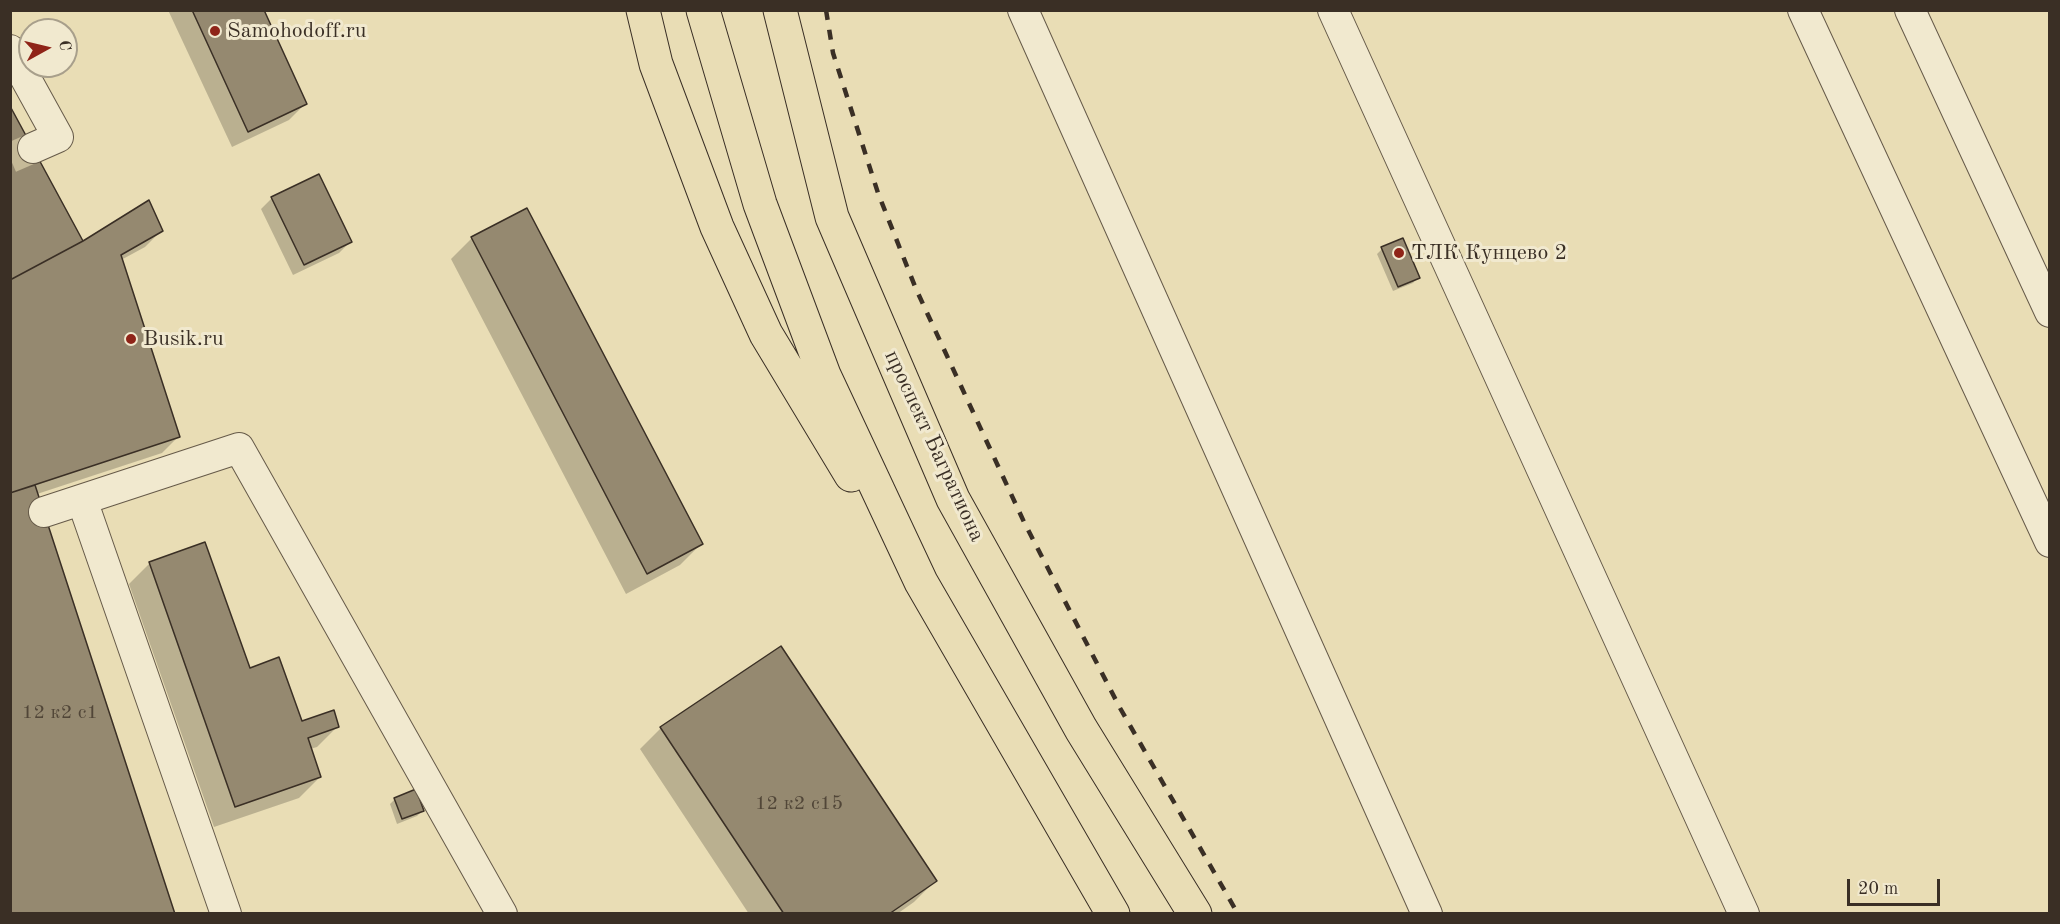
<!DOCTYPE html>
<meta charset="utf-8">
<style>
body{margin:0}
#map{position:relative;width:2060px;height:924px;overflow:hidden;background:#e9ddb5;font-family:"Old Standard TT",serif}
canvas{display:block}
.frame{position:absolute;inset:0;border:12px solid #3a2f25;pointer-events:none}
.north{position:absolute;left:18px;top:18px;width:60px;height:60px;box-sizing:border-box;background:#f1e9cf;border:2px solid #a89f8b;border-radius:50%;rotate:82deg;font-size:16px;font-weight:700;line-height:24px;text-align:center;color:#3a2f25}
.north::after{content:'';display:block;margin:auto;width:21px;height:27px;background:#8f2418;clip-path:polygon(50% 0,100% 100%,50% 72%,0 100%)}
.scale{position:absolute;left:1847px;top:879px;width:93px;height:27px;box-sizing:border-box;border:3px solid #3a2f25;border-top:0;padding-left:8px;font-size:18px;line-height:21px;white-space:nowrap;color:#3a2f25;-webkit-text-stroke:4px #f1e9cf;paint-order:stroke}
</style>
<div id="map">
<canvas width="2060" height="924"></canvas>
<div class="frame"></div>
<div class="north">С</div>
<div class="scale">20 m</div>
</div>
<script>
const ctx = document.querySelector('canvas').getContext('2d');
ctx.lineJoin = 'round';
function fill(path, color) { ctx.fillStyle = color; ctx.fill(path, 'evenodd'); }
function strokePath(path, color, width, dash) { ctx.strokeStyle = color; ctx.lineWidth = width; ctx.lineCap = dash ? 'butt' : 'round'; ctx.setLineDash(dash || []); ctx.stroke(path); }
function drawText(font, color, halo, rows, align = 'center') {
  ctx.font = font + ' "Old Standard TT",serif'; ctx.lineWidth = 6; ctx.setLineDash([]); ctx.textBaseline = 'middle'; ctx.strokeStyle = halo; ctx.fillStyle = color; for (const [text, x, y, turn = 0] of rows) {
    ctx.save(); ctx.translate(x, y); ctx.rotate((+turn || 0) * Math.PI / 180); ctx.textAlign = isNaN(turn) ? turn : align; if (halo) ctx.strokeText(text, 0, 0); ctx.fillText(text, 0, 0); ctx.restore();
  }
}
fill(new Path2D(`
 M168,10H262L305,104L289,120L232,147Z
 M10,108L83,243L162,230L145,247L121,260L179,436L162,453L37,494L10,914Z
 M272,198L350,242L339,253L293,275L261,209Z
 M472,238L701,544L680,565L626,594L451,259Z
 M1382,249L1418,277L1413,283L1393,291L1377,254Z
 M150,563L301,723L338,726L317,747L310,749L320,777L299,798L214,827L129,584Z
 M661,728L935,881L914,902L897,914H749L640,749Z
 M395,799L422,811L417,816L397,824L390,804Z`), '#0003');
const building = new Path2D(`
 M192,10H264L307,104L248,132Z
 M10,106L83,241L10,280Z
 M319,174L352,242L304,265L271,197Z
 M149,200L163,231L121,255L180,437L10,493V280L83,241Z
 M527,208L703,544L647,574L471,237Z
 M1403,238L1420,278L1398,287L1381,247Z
 M35,485L175,914H10V493Z
 M205,542L250,668L279,657L302,721L334,710L339,727L308,738L321,777L235,807L149,562Z
 M781,646L937,881L889,914H784L660,727Z
 M416,789L424,811L402,819L394,798Z`);
fill(building, '#958970');
strokePath(building, '#3a2f25', 1.5);
strokePath(new Path2D(`
 M10,158L33,148`), '#c6ba98', 30, [30, 15]);
const minor = new Path2D(`
 M1023,10L1427,914
 M1333,10L1744,914
 M1803,10L2050,542
 M1910,10L2050,312
 M10,50L58,137L33,148
 M82,500L226,914
 M44,512L239,448L502,914`);
const major = new Path2D(`
 M643,10L656,64L717,227L766,334L851,475
 M703,10L760,204L824,375L921,582L1113,914
 M780,10L832,217L953,499L1081,729L1195,914`);
strokePath(minor, '#665a49', 32);
strokePath(major, '#3a2f25', 35);
strokePath(minor, '#f1e9cf', 30);
strokePath(major, '#e9ddb5', 33);
strokePath(new Path2D(`
 M826,10L833,53L878,193L916,289L1024,522L1120,708L1238,914`), '#3a2f25', 4.5, [10, 10]);
for (const [x, y, r, color] of [
 [215,31,6,"#8f2418"],
 [1399,253,6,"#8f2418"],
 [131,339,6,"#8f2418"]
]) { const dot = new Path2D(); dot.arc(x, y, r, 0, 2 * Math.PI); ctx.fillStyle = color; ctx.fill(dot); strokePath(dot, '#f1e9cf', 2); }
drawText('20px', '#514638', null, [
 ["12 к2 с1",60,713],
 ["12 к2 с15",799,804]
]);
drawText('22px', '#3a2f25', '#f1e9cf', [
 ["Samohodoff.ru",227,31],
 ["ТЛК Кунцево 2",1411,253],
 ["Busik.ru",143,339]
], 'left');
drawText('22px', '#3a2f25', '#f1e9cf', [
 ["проспект Багратиона",934,446,65]
]);
</script>
